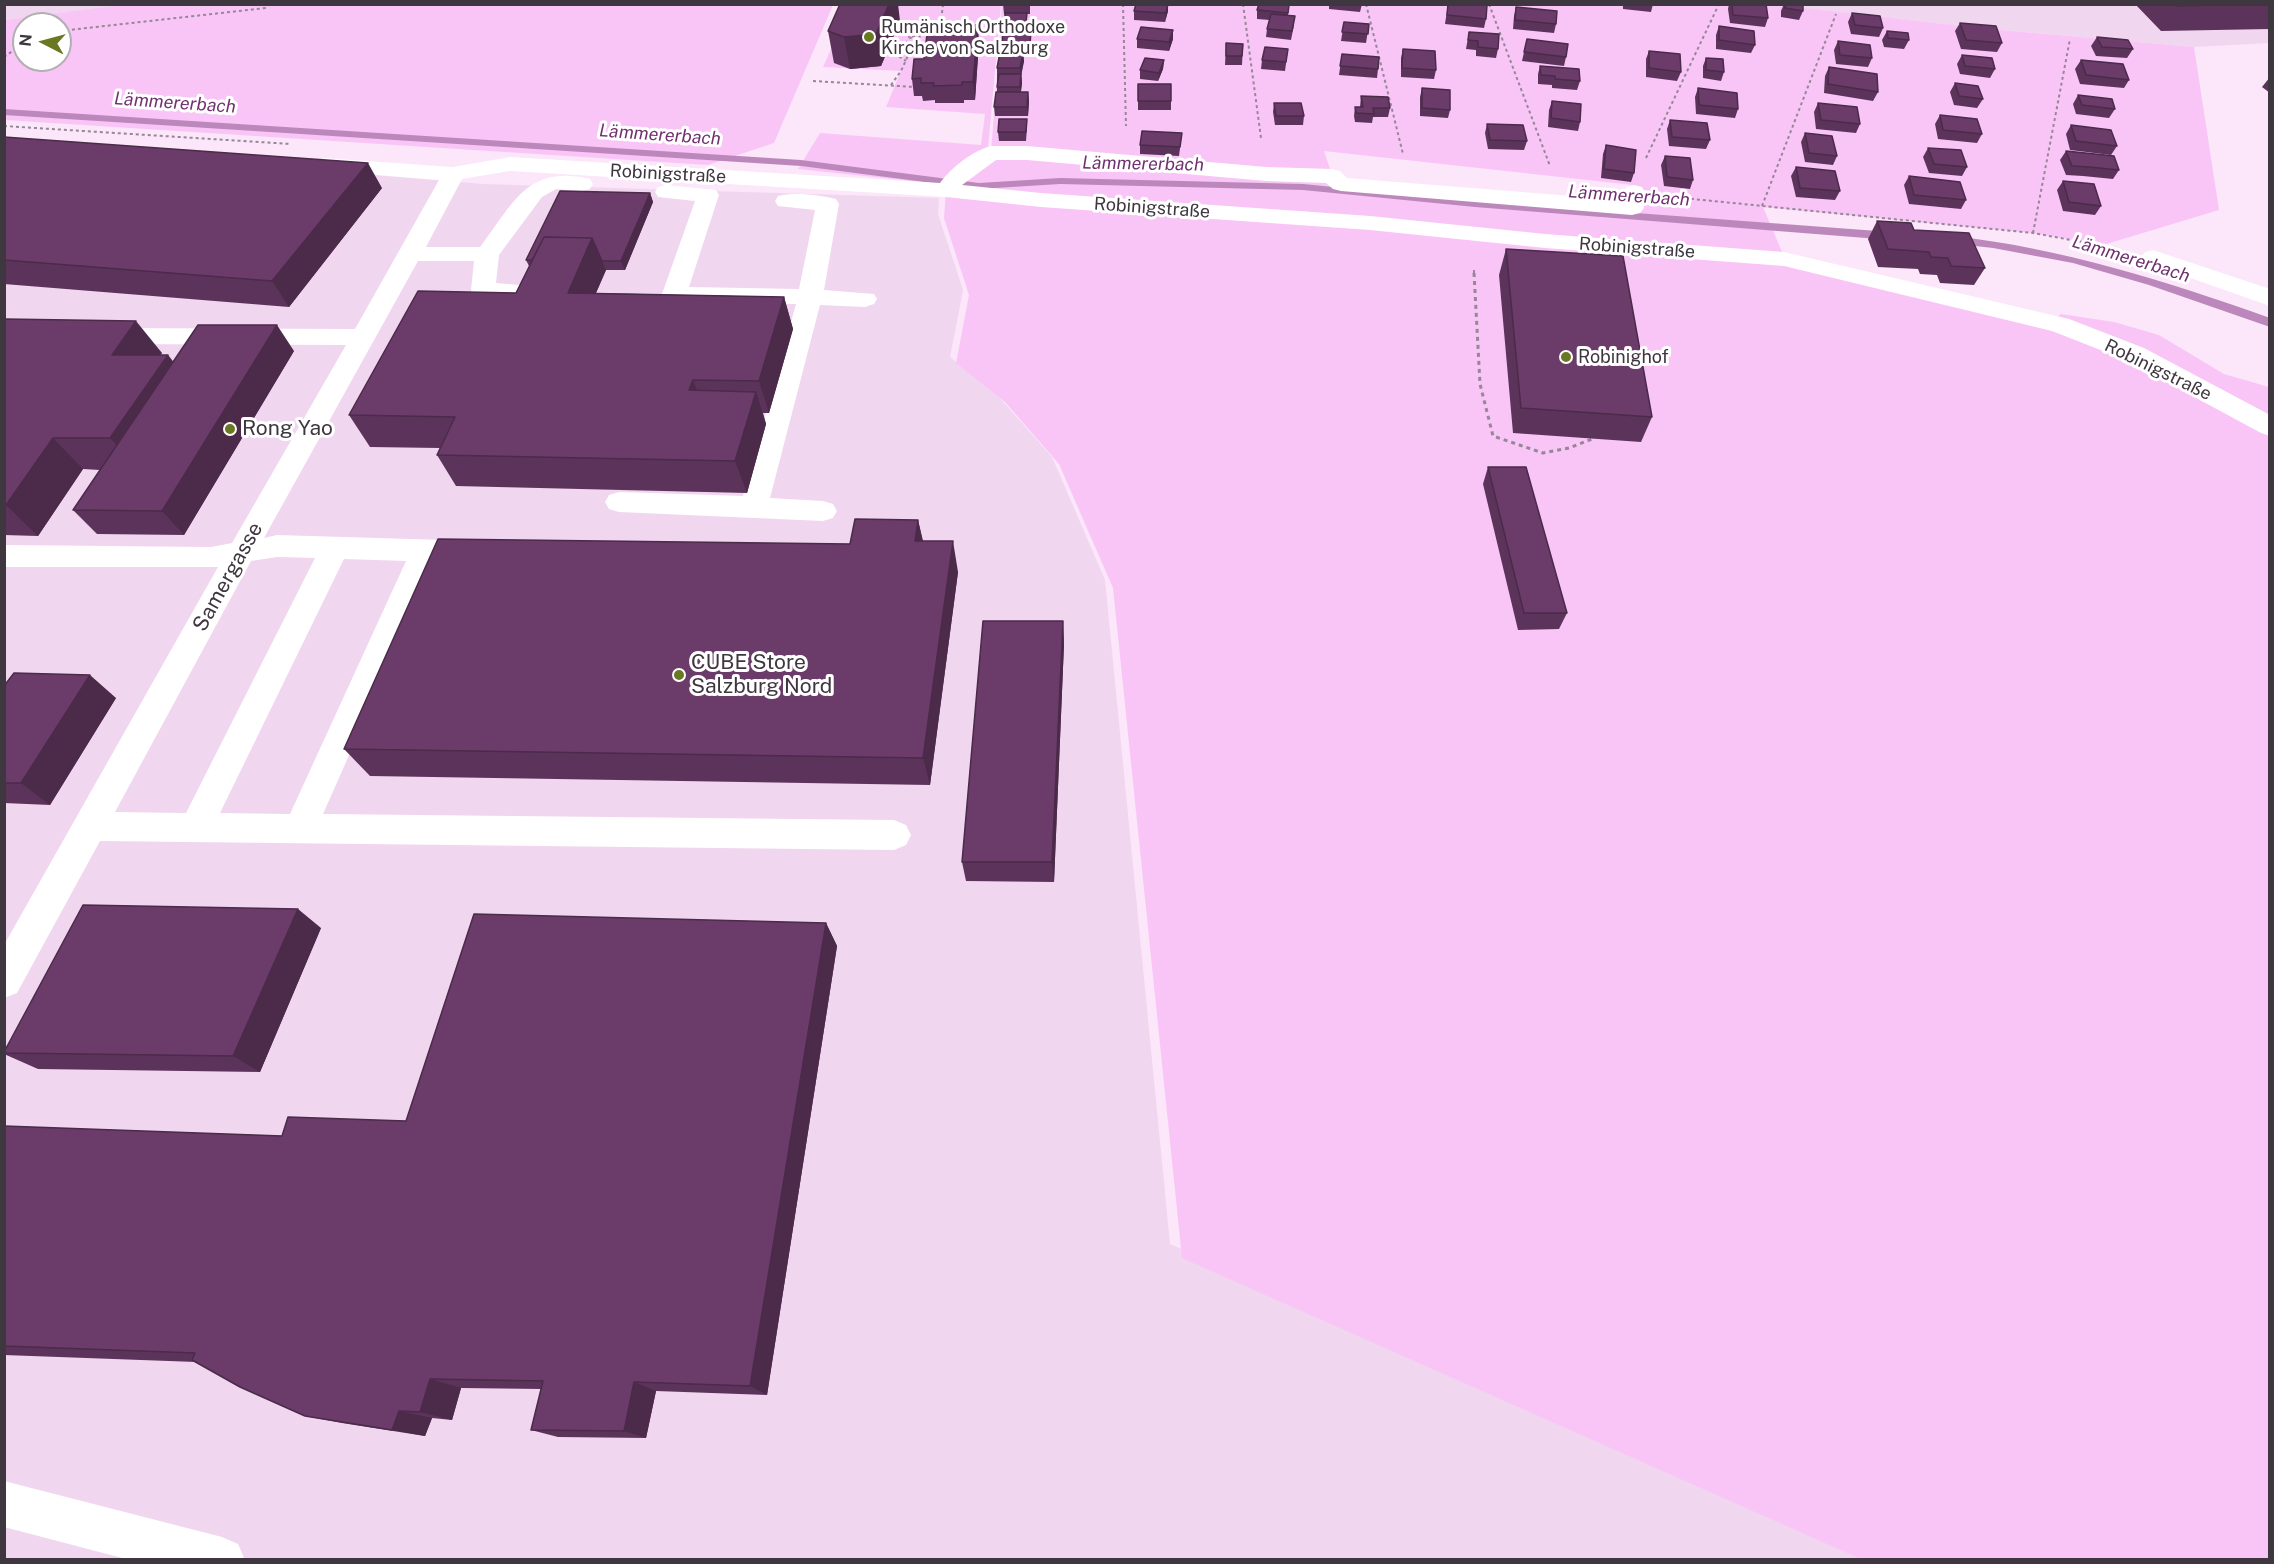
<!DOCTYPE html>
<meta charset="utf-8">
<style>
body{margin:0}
#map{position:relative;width:2274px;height:1564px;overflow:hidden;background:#fbe6fa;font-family:"Public Sans",sans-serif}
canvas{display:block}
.frame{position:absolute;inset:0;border:6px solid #3f373f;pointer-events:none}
.north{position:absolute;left:12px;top:12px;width:60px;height:60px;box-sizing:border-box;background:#fff;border:2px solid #b2afb2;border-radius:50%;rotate:276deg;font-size:16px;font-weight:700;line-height:24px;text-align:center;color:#3f373f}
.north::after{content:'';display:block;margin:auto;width:21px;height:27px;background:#6a7723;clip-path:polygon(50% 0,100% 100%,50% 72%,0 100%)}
</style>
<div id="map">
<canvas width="2274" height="1564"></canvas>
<div class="frame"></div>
<div class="north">N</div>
</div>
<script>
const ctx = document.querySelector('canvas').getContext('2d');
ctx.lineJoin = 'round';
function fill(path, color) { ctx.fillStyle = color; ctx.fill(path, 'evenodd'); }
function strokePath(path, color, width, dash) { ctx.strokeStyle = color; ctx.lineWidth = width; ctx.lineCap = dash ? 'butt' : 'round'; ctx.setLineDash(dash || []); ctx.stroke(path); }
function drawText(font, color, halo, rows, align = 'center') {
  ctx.font = font + ' "Public Sans",sans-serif'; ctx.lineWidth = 6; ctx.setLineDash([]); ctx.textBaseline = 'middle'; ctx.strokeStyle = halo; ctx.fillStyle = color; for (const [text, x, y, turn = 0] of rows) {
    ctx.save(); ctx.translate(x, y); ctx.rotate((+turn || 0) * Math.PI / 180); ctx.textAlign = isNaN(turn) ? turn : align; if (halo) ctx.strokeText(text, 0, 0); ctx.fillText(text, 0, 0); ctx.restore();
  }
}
fill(new Path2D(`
 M4,5H129L5,20Z
 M1768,5H2269V43L2193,47L1978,28Z
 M4,145L483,184L939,198L938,214L963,290L950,357L998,396L1052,457L1105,580L1170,1244L1884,1559H5Z`), '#f1d6ef');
fill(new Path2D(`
 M129,4H833V5L774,143L708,165L5,120V20ZM24,24H60V60H24Z
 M1768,4L1978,28L2194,47L2219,210L2103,245L2033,233L1763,207L1785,259L2060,325L2269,427V1559H1861L1182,1258L1113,588L1059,464L1005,402L956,363L969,295L944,218L946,190L991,153L1002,5ZM1324,151L1633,185L1631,208L1341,184L1332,175Z
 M851,5H1001L988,148L940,184L798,169L820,133L981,145L985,114L886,107L901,71L823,67Z
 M2061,314L2114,322L2159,335L2224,374L2269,387V423L2054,320Z`), '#f9c5f7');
fill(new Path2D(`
 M4,109L801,160L979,183L1060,178L1303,184L1475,201L1891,232L1897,236L1891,240L1475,207L1303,190L1060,184L979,189L801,166L4,115Z
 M1952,236C2062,248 2166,281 2270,318V327L2149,285L2073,263L1993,248L1948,243V237Z`), '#bc88bb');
strokePath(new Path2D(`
 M1123,4L1126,126
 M1243,4L1261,138
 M1366,4L1403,154
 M1489,4L1550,166
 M899,24H916V34
 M916,24L939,26
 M60,31L266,8
 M940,31L943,4
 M920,35L919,39L915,40L909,37Z
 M888,50L910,40
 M889,50L906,61
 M4,57L24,43
 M813,81L915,87
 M891,85L901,71L915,40
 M4,126L291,144
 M1646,158L1719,4
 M1673,197L2033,233L2115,248
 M1762,206L1836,14
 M2033,233L2070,39
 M1474,270V274`), '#958795', 2, [3, 3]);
strokePath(new Path2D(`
 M1474,273L1480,384L1493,436L1543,453L1569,448L1592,439`), '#958795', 3, [4, 4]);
fill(new Path2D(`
 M991,146H1027L1266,167L1332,169L1340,171L1347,178L1622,200L1626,187L1634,185L1642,187L1645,192L1644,208L1640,213L1632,215L1341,191L1333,189L1326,183L1266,181L1027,160H996L962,185L1041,193L1370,216L1545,234L1784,252L2069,319L2144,348L2270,415V436L2261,433L2126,360L2052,331L1784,266L1545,248L1370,230L1041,207L946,197L510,171L462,179L426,247H480C513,204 527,164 590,179L593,184L590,189L582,191L556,189L542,197L499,255L496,283L531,286L534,291L531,296L522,299L474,295L471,290L474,261H418L264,538L277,535L477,541L487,544L492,552L487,560L477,563L435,561L323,814L894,820L906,825L911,835L906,845L894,850L100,841L17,993L4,998V945L218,567H4V545L211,547L232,543L346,345L102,344L93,342L89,336L93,330L102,328L355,329L439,180L317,170L314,165L317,160L325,158L453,167L510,157L940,183C951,168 972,151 991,146ZM277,557L315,558L186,813L115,812L251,561ZM344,559L406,561L290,814L220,813Z
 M666,185L716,190L719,195L689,287L799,289L815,210L778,206L775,201L778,196C795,192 819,195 836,199L839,204L824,290L874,294L877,299L874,304L865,307L820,305L770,498L823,501L833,504L837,511L833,518L823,521L619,512L609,509L605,502L609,495L619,492L743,496L796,304L674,302L665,299L662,294L695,201L658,197L655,192L658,187Z
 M2153,250L2270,289V306L2145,262L2141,257L2145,252Z
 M4,1481L222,1537L238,1544L245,1560H130L4,1527Z`), '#fff');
fill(new Path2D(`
 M1003,4H1030V14H1027V30L1031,39V54H1023L1024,61L1021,74L1022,83L1021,92H1028L1029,101L1028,116H995L994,107L997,92V68L1003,52L1002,45L1005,30V14H1004Z
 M1136,4H1168V11L1165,22L1134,20V11Z
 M1329,4H1362L1360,12L1329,9Z
 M1448,4L1486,19L1484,28L1445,24Z
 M1623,4H1653L1651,12L1623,9Z
 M1729,4H1766L1768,18L1765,27L1730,23L1728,9Z
 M1784,4H1803V11L1799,20L1781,17V11Z
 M2135,4H2270V29L2161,31Z
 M1289,5L1288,15L1294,25L1291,40L1266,37L1267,29L1270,20L1257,19V10Z
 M1516,7L1556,24L1554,33L1513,29L1514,16Z
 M1852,13L1883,28L1879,37L1851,34L1848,22Z
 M900,21L881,66L850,69L834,63L828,31Z
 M1344,22L1369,24L1366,43L1341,41Z
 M1960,23L2002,43L1997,52L1961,49L1955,31Z
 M1719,26L1755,45L1751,53L1716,49V35Z
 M1173,30V39L1169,51L1137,48V39Z
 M1887,31L1909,40L1904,49L1884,47L1882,40Z
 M1469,32L1498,49L1496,58L1476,56V50L1466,49Z
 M2097,37L2133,49L2127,58L2096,56L2091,46Z
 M1527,39L1566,57L1564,66L1522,61Z
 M1838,41L1872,58L1868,67L1836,64L1834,50Z
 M979,42L975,100H964V103H935V100L923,101L922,96H914L912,79L924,59Z
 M1226,43L1243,44L1242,65H1225Z
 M1288,49L1285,71L1261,69L1262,60Z
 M1403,49L1436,70L1434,79L1401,77V58Z
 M1649,51L1681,72L1677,81L1646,77V59Z
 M1342,54L1378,69L1377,78L1339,75Z
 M1962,55L1995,69L1990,78L1960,74L1957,64Z
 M1706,58L1724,72L1721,81L1703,78V66Z
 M1164,60L1163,69L1158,81L1140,79V70Z
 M2081,60L2129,80L2124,88L2080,84L2075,69Z
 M1540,66L1580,81L1577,90L1552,88V85L1538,84V74Z
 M1829,67L1878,92L1873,101L1824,93L1825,76Z
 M2270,77V93L2262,87Z
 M1955,83L1983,99L1977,108L1954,105L1950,92Z
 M1138,84H1171V110H1138Z
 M1422,88L1450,110L1448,118L1420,116V97Z
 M1698,88L1738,109L1735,118L1696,114L1695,97Z
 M2078,95L2115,109L2109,118L2076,114L2073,104Z
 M1361,96L1390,108L1388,117H1373L1372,123L1355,122L1354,116L1355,107H1360Z
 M1552,101L1580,122L1578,131L1548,127L1549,110Z
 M1274,103L1304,116L1303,125H1275L1273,112Z
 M1818,103L1860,124L1856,133L1816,129L1814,112Z
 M1940,115L1982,134L1977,143L1938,139L1935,124Z
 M1027,119V128L1026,141H999L998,132Z
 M1670,120L1710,140L1706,149L1669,146L1667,129Z
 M1487,124L1527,141L1524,150L1488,149L1485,133Z
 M2071,125L2117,146L2111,155L2070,150L2066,134Z
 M1182,133L1179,156L1140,154V145Z
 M1805,133L1837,156L1833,165L1805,162L1801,142Z
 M4,137L382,188L289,307L4,284Z
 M1606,145L1634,173L1631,182L1601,178L1603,154Z
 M1928,148L1967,167L1962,176L1929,173L1923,157Z
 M2066,151L2119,170L2113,179L2083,176L2066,175L2060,160Z
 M1665,156L1693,180L1690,189L1664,186L1661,165Z
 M1796,167L1840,191L1835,200L1796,197L1791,176Z
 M1909,176L1966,200L1961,209L1909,204L1904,185Z
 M2063,181L2101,206L2095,215L2063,211L2057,190Z
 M650,193L653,202L625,270H606L596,293L784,297L793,329L769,413H763L766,424L747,493L456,486L437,455L440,448L370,447L349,415L516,293L529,266L526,260Z
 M1877,221L1914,230L1985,268L1974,285L1940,283L1937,275L1920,274L1918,269L1878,267L1868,239Z
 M1506,249L1652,417L1641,442L1513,433L1499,275Z
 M4,319L162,353L160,355H168L173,362L294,351L184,535L97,534L73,510L100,470L83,469L38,536L4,535Z
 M1488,467L1567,613L1559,629L1518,630L1483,484Z
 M918,520L923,541L958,572L930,785L370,776L344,749L850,544Z
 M1063,621L1064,644L1054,882L966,881L962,862Z
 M4,686L116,698L50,805L4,803Z
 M826,923L837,946L767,1395L656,1391L646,1438L558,1437L531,1430L541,1389L461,1388L452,1420L432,1418L425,1436L342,1423L305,1416L196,1362L4,1355V1126L282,1136L406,1121Z
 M321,928L260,1072L38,1069L4,1054Z`), '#5c345b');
fill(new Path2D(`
 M889,4H898L900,21L881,66L850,69L844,37Z
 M1168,4V11L1165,22L1166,13Z
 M978,25L979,42L975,100L973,82Z
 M1173,30V39L1169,51V42Z
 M1023,52L1024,61L1021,77L1020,68Z
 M1164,60L1163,69L1158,81L1159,73Z
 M1021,74L1022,83L1020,96V87Z
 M1028,92L1029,101L1028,116L1027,107Z
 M368,163L382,188L289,307L272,281Z
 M650,193L653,202L625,270L621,261Z
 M592,238L606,270L582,325L568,293Z
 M784,297L793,329L769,413L759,381Z
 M136,321L162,353L138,387L112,355Z
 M277,325L294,351L184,535L162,511Z
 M168,355L193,387L139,470L110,438Z
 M693,380L705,412L689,390Z
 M756,392L766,424L747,493L735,461Z
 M53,438L83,469L38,536L6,505Z
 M918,520L925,551L915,541Z
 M953,541L958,572L930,785L923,758Z
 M1063,621L1064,644L1054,882L1052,862Z
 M90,675L116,698L50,805L21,783Z
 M298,909L321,928L260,1072L233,1056Z
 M826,923L837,946L767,1395L750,1386Z
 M430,1379L461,1388L452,1420L420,1412Z
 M634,1382L656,1391L646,1438L624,1431Z
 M399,1411L432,1418L425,1436L392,1430Z`), '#4b2a4a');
const building = new Path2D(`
 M840,4H889L876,34L844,37L828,31Z
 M1003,4H1029L1003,5Z
 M1136,4H1168L1166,13L1134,11Z
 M1259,4H1281L1289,5L1288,13L1257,10Z
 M1448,4L1487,5L1486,19L1447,15Z
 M1732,4H1766L1768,18L1733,15Z
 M1785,4H1803V11L1785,8Z
 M2176,4H2249L2177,6Z
 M1516,7L1557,11L1556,24L1515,20Z
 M1005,13H1027L1026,23H1005Z
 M1852,13L1880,16L1883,28L1855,25Z
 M1271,14L1295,16L1292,31L1267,29Z
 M1344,22L1369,24L1368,34L1342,32Z
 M1960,23L1996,26L2002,43L1966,40Z
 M978,25L973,82H962V85L933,86L934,83H921V78L912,79L914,59H924L928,26Z
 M1719,26L1754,31L1755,45L1719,40Z
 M1141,27L1173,30L1169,42L1137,39Z
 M1003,30H1031L1030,45H1002Z
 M1887,31L1908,33L1909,40L1888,38Z
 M1469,32L1499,34L1498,49L1478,47V41L1468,40Z
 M2097,37L2128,40L2133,49L2102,47Z
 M1527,39L1568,44L1566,57L1524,52Z
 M1838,41L1870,45L1872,58L1840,55Z
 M1226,43L1243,44L1242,56H1226Z
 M1265,47L1288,49L1286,62L1262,60Z
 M1403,49L1435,51L1436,70L1402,68Z
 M1649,51L1680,54L1681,72L1649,68Z
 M1000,52H1023L1020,68H997Z
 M1342,54L1379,57L1378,69L1340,66Z
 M1962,55L1992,58L1995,69L1965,66Z
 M1145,58L1164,60L1159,73L1140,70Z
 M1706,58L1723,59L1724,72L1706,70Z
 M2081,60L2123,64L2129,80L2086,75Z
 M1540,66L1579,69L1580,81L1555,79V76L1541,75Z
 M1829,67L1877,74L1878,92L1828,84Z
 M999,74H1021L1020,87H997Z
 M1955,83L1978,86L1983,99L1959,96Z
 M1138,84H1171V101H1138Z
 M1422,88L1450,90V110L1422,108Z
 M1698,88L1737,93L1738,109L1699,105Z
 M996,92H1028L1027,107H994Z
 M2078,95L2112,99L2115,109L2082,105Z
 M1361,96L1388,97L1390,108H1373L1374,114L1356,113L1355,107H1363Z
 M1552,101L1581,104L1580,122L1551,118Z
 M1274,103H1301L1304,116H1276Z
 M1818,103L1857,107L1860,124L1821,120Z
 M1940,115L1977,119L1982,134L1943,130Z
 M999,119H1027L1026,132H998Z
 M1670,120L1707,123L1710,140L1672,137Z
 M1487,124L1523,125L1527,141L1490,140Z
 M2071,125L2111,130L2117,146L2076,141Z
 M1142,131L1182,133L1180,147L1140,145Z
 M1805,133L1832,136L1837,156L1809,153Z
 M4,137L368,163L272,281L4,260Z
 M1606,145L1636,150L1634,173L1604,169Z
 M1928,148L1961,150L1967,167L1934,164Z
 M2066,151L2114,156L2119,170L2089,167L2072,166Z
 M1665,156L1690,158L1693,180L1667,177Z
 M1796,167L1835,171L1840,191L1800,188Z
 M1909,176L1960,182L1966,200L1914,195Z
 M2063,181L2094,184L2101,206L2069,202Z
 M560,191L650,193L621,261H602L592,238L544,237L532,260H526Z
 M1877,221L1911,223L1914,230L1969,233L1985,268L1951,266L1948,258L1931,257L1929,252L1888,249Z
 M544,237L592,238L568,293L784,297L759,381L693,380L689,390L756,392L735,461L437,455L455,417L349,415L418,291L516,293Z
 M1506,249L1623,256L1652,417L1521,408Z
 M4,319L136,321L112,355H168L110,438H53L6,505H4Z
 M198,325H277L162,511L73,510Z
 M1488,467H1526L1567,613H1524Z
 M855,519L918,520L915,541H953L923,758L344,749L438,539L850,544Z
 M983,621H1063L1052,862H962Z
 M14,673L90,675L21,783H4V686Z
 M83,905L298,909L233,1056L4,1053V1052Z
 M474,914L826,923L750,1386L634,1382L624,1431L531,1430L543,1381L430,1379L420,1412L399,1411L392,1430L305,1416L240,1387L192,1360L195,1353L4,1346V1126L282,1136L288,1117L406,1121Z`);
fill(building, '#6b3c6a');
strokePath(building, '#4b2a4a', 1.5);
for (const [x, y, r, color] of [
 [869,37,6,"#6a7723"],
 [1566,357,6,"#6a7723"],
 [230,429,6,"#6a7723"],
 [679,675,6,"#6a7723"]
]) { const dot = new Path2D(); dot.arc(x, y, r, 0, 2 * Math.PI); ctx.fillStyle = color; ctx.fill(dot); strokePath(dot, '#fff', 2); }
drawText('18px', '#3f373f', '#fff', [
 ["Rumänisch Orthodoxe",881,27],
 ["Kirche von Salzburg",881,48],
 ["Robinighof",1578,357]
], 'left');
drawText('italic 18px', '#713170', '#fff', [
 ["Lämmererbach",175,103,4],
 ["Lämmererbach",660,135,4],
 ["Lämmererbach",1143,164,1],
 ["Lämmererbach",1629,196,4],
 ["Lämmererbach",2131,259,17]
]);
drawText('18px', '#3f373f', '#fff', [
 ["Robinigstraße",668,174,3],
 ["Robinigstraße",1152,208,4],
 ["Robinigstraße",1637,248,4],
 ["Robinigstraße",2158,370,26]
]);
drawText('21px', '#3f373f', '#fff', [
 ["Rong Yao",242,429],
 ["CUBE Store",691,663],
 ["Salzburg Nord",691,687]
], 'left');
drawText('21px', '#3f373f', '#fff', [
 ["Samergasse",228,577,-61]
]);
</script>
